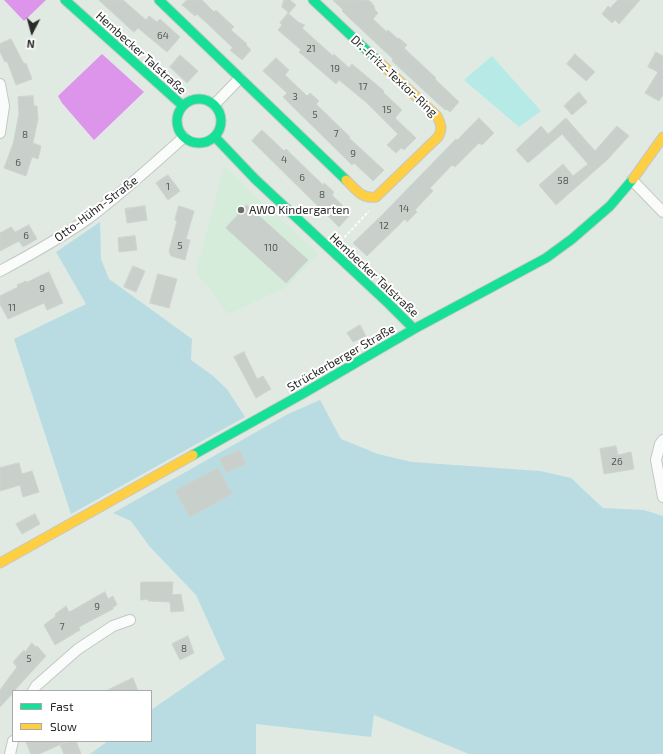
<!DOCTYPE html>
<meta charset="utf-8">
<style>
body{margin:0}
#map{position:relative;width:663px;height:754px;overflow:hidden;background:#e0eae2;font-family:"Exo 2",sans-serif}
canvas{display:block}
.legend{position:absolute;left:12px;top:690px;width:140px;height:52px;box-sizing:border-box;background:#fff;border:1px solid #aaa;margin:0;padding:5px 7px;list-style:none;font-size:12px;color:#2b2b2b}
.legend li{display:flex;align-items:center;gap:8px;height:20px}
.legend b{width:20px;border:1px solid #aaa}
.north{position:absolute;left:12px;top:12px;width:40px;height:40px;-webkit-text-stroke:3px #fff;paint-order:stroke;rotate:186deg;font-size:11px;font-weight:700;line-height:16px;text-align:center;color:#2b2b2b}
.north::after{content:'';display:block;margin:auto;width:14px;height:18px;background:#2b2b2b;clip-path:polygon(50% 0,100% 100%,50% 72%,0 100%)}
</style>
<div id="map">
<canvas width="663" height="754"></canvas>
<ul class="legend">
<li><b style="height:5px;background:#16e098"></b>Fast</li>
<li><b style="height:5px;background:#ffcf43"></b>Slow</li>
</ul>
<div class="north">N</div>
</div>
<script>
const ctx = document.querySelector('canvas').getContext('2d');
ctx.lineJoin = 'round';
function fill(path, color) { ctx.fillStyle = color; ctx.fill(path, 'evenodd'); }
function strokePath(path, color, width, dash) { ctx.strokeStyle = color; ctx.lineWidth = width; ctx.lineCap = dash ? 'butt' : 'round'; ctx.setLineDash(dash || []); ctx.stroke(path); }
function drawText(font, color, halo, rows, align = 'center') {
  ctx.font = font + ' "Exo 2",sans-serif'; ctx.lineWidth = 4; ctx.setLineDash([]); ctx.textBaseline = 'middle'; ctx.strokeStyle = halo; ctx.fillStyle = color; for (const [text, x, y, turn = 0] of rows) {
    ctx.save(); ctx.translate(x, y); ctx.rotate((+turn || 0) * Math.PI / 180); ctx.textAlign = isNaN(turn) ? turn : align; if (halo) ctx.strokeText(text, 0, 0); ctx.fillText(text, 0, 0); ctx.restore();
  }
}
fill(new Path2D(`
 M224,166L318,254L287,287L228,314L196,272Z`), '#d5ecdb');
fill(new Path2D(`
 M100,222L101,259L109,279L192,339L191,360L212,375L227,389L245,417L71,514L14,339L86,304L56,252Z
 M320,400L341,439L378,454L412,462L540,471L571,478L603,508L644,510L663,516V754H469L374,715L371,737L256,724V754H90L108,741H151V710L225,659L196,595L150,547L131,521L113,513L288,414Z`), '#b9dce3');
fill(new Path2D(`
 M492,56L541,111L519,127L464,80Z`), '#b6eae7');
fill(new Path2D(`
 M4,0H46L24,21Z
 M102,54L144,92L94,140L62,103L58,96Z`), '#dd94eb');
const building = new Path2D(`
 M99,0H123L146,20L149,16L157,22L160,19L180,37L167,52L138,28L134,32Z
 M187,0H202L214,12L216,10L234,27L231,30L247,44L246,45L251,50L242,60L230,50L233,48L197,14L195,16L182,5Z
 M284,0H290L296,5L289,13L282,7Z
 M333,0H364L370,1L374,6L375,10L378,13L373,19L387,32L388,30L398,39L399,38L407,45L404,48L436,78L435,79L459,102L450,112L446,109L445,110L392,61L393,59L346,15L342,11L343,10Z
 M618,0H640L619,24L615,20L612,23L602,14L608,6L610,8Z
 M288,13L298,22L305,25L302,28L333,56L334,54L349,68L352,64L384,91L383,92L402,110L395,118L416,138L404,150L401,148L396,153L387,145L398,134L367,103L339,80L336,84L299,52L301,50L278,30L282,25L280,23Z
 M11,39L24,64L26,63L32,79L16,85L7,61L5,62L0,52V44Z
 M656,52L663,56V95L659,101L645,93L658,72L648,67Z
 M575,54L595,72L586,81L567,64Z
 M180,55L198,71L187,83L170,67Z
 M276,58L289,70L285,75L307,96L310,93L319,101L316,104L350,137L349,138L384,170L373,181L354,163L352,165L283,97L287,93L263,71Z
 M579,92L587,102L572,115L564,106Z
 M33,96L34,106H37L38,119L33,143L41,146L38,159L32,157L26,176L4,168L13,144L19,114L18,97Z
 M479,118L494,133L482,145L479,143L455,167L452,165L430,188L433,191L415,210L417,212L407,222L405,219L367,256L353,243L383,214L456,139L457,140Z
 M566,118L595,151L617,126L629,136L607,160L556,205L539,185L563,164L573,176L588,164L562,134L528,163L516,150L541,126L548,134Z
 M262,130L284,151L286,149L323,185L324,183L334,192L332,195L351,214L339,227L252,141Z
 M168,175L180,191L168,200L156,183Z
 M247,205L308,260L286,283L226,228Z
 M145,206L147,220L127,223L125,209Z
 M179,206L194,211L186,239L190,240L185,260L171,256L169,251L177,221L175,220Z
 M29,225L37,239L23,247L19,241L0,251V233L11,227L15,232Z
 M135,236L137,250L119,252L118,238Z
 M133,266L145,271L136,292L124,287Z
 M49,272L63,303L47,310L44,303L8,319L0,304V296L18,287L17,285L26,281L27,282Z
 M158,274L177,279L169,308L150,303Z
 M360,325L366,336L353,342L347,333Z
 M244,352L257,379L263,376L271,389L256,398L234,357Z
 M616,446L618,455L631,452L634,469L604,474L600,449Z
 M240,450L246,464L226,473L220,459Z
 M19,463L22,474L32,471L39,492L23,497L20,485L0,491V468Z
 M218,468L232,494L190,517L175,491Z
 M35,514L40,524L22,534L16,524Z
 M141,582H173L172,595L181,594L184,611L171,612L170,602L148,601V599L141,600Z
 M105,592L108,599L113,596L117,605L113,607V609L79,627L80,630L55,645L44,625L56,616L55,614L66,606L69,612Z
 M188,636L194,653L180,660L172,644Z
 M32,643L36,647L37,646L46,656L14,691H13V693L0,707V690L17,667L13,662L24,650L25,652Z
 M133,678L138,691H106Z
 M26,741H68L39,754H31Z
 M69,741H76L81,754H64L60,745Z`);
fill(building, '#c9d0cb');
strokePath(building, '#ccd4ce', 1);
const street = new Path2D(`
 M0,84L4,106L0,133
 M214,105L240,78
 M632,180L663,212
 M0,271C30,255 61,238 89,218C122,193 153,165 184,137
 M663,440L660,444L656,460L663,497
 M33,691L36,686L78,649L113,626L130,620
 M10,754L13,741`);
const fast = new Path2D(`
 M65,0L183,106
 M159,0L346,180
 M313,0L377,60
 M177 121a22 22 0 1 1 44 0a22 22 0 1 1-44 0Z
 M215,137L255,179L389,304L414,329
 M193,455L304,393L414,329L546,258L572,239L610,206L633,179`);
const slow = new Path2D(`
 M633,179L663,137
 M346,180C356,189 361,199 376,197L438,137C443,129 441,124 437,116L377,60
 M0,563L193,455`);
strokePath(street, '#c5c7c5', 12);
strokePath(fast, '#c5c7c5', 11);
strokePath(slow, '#c5c7c5', 11);
strokePath(new Path2D(`
 M341,241L369,211`), '#fafcfb', 2, [3, 2]);
strokePath(street, '#fafcfb', 10);
strokePath(fast, '#16e098', 9);
strokePath(slow, '#ffcf43', 9);
for (const [x, y, r, color] of [
 [241,210,4,"#6a6e6b"]
]) { const dot = new Path2D(); dot.arc(x, y, r, 0, 2 * Math.PI); ctx.fillStyle = color; ctx.fill(dot); strokePath(dot, '#fff', 1.5); }
drawText('10px', '#555756', null, [
 ["64",163,36],
 ["21",311,49],
 ["19",335,69],
 ["17",363,87],
 ["3",295,97],
 ["15",387,110],
 ["5",315,115],
 ["7",336,134],
 ["8",25,135],
 ["9",353,154],
 ["4",284,160],
 ["6",18,163],
 ["6",302,178],
 ["58",563,181],
 ["1",168,187],
 ["8",322,195],
 ["14",404,209],
 ["12",384,226],
 ["6",26,236],
 ["5",180,246],
 ["110",271,248],
 ["9",42,289],
 ["11",12,308],
 ["26",617,462],
 ["9",97,607],
 ["7",62,627],
 ["8",184,649],
 ["5",29,659]
]);
drawText('12px', '#2b2b2b', '#fff', [
 ["Hembecker Talstraße",141,53,42],
 ["Dr.-Fritz-Textor-Ring",394,76,43],
 ["Otto-Hühn-Straße",96,209,-37],
 ["Hembecker Talstraße",374,275,43],
 ["Strückerberger Straße",341,358,-30]
]);
drawText('12px', '#2b2b2b', '#fff', [
 ["AWO Kindergarten",249,210]
], 'left');
</script>
